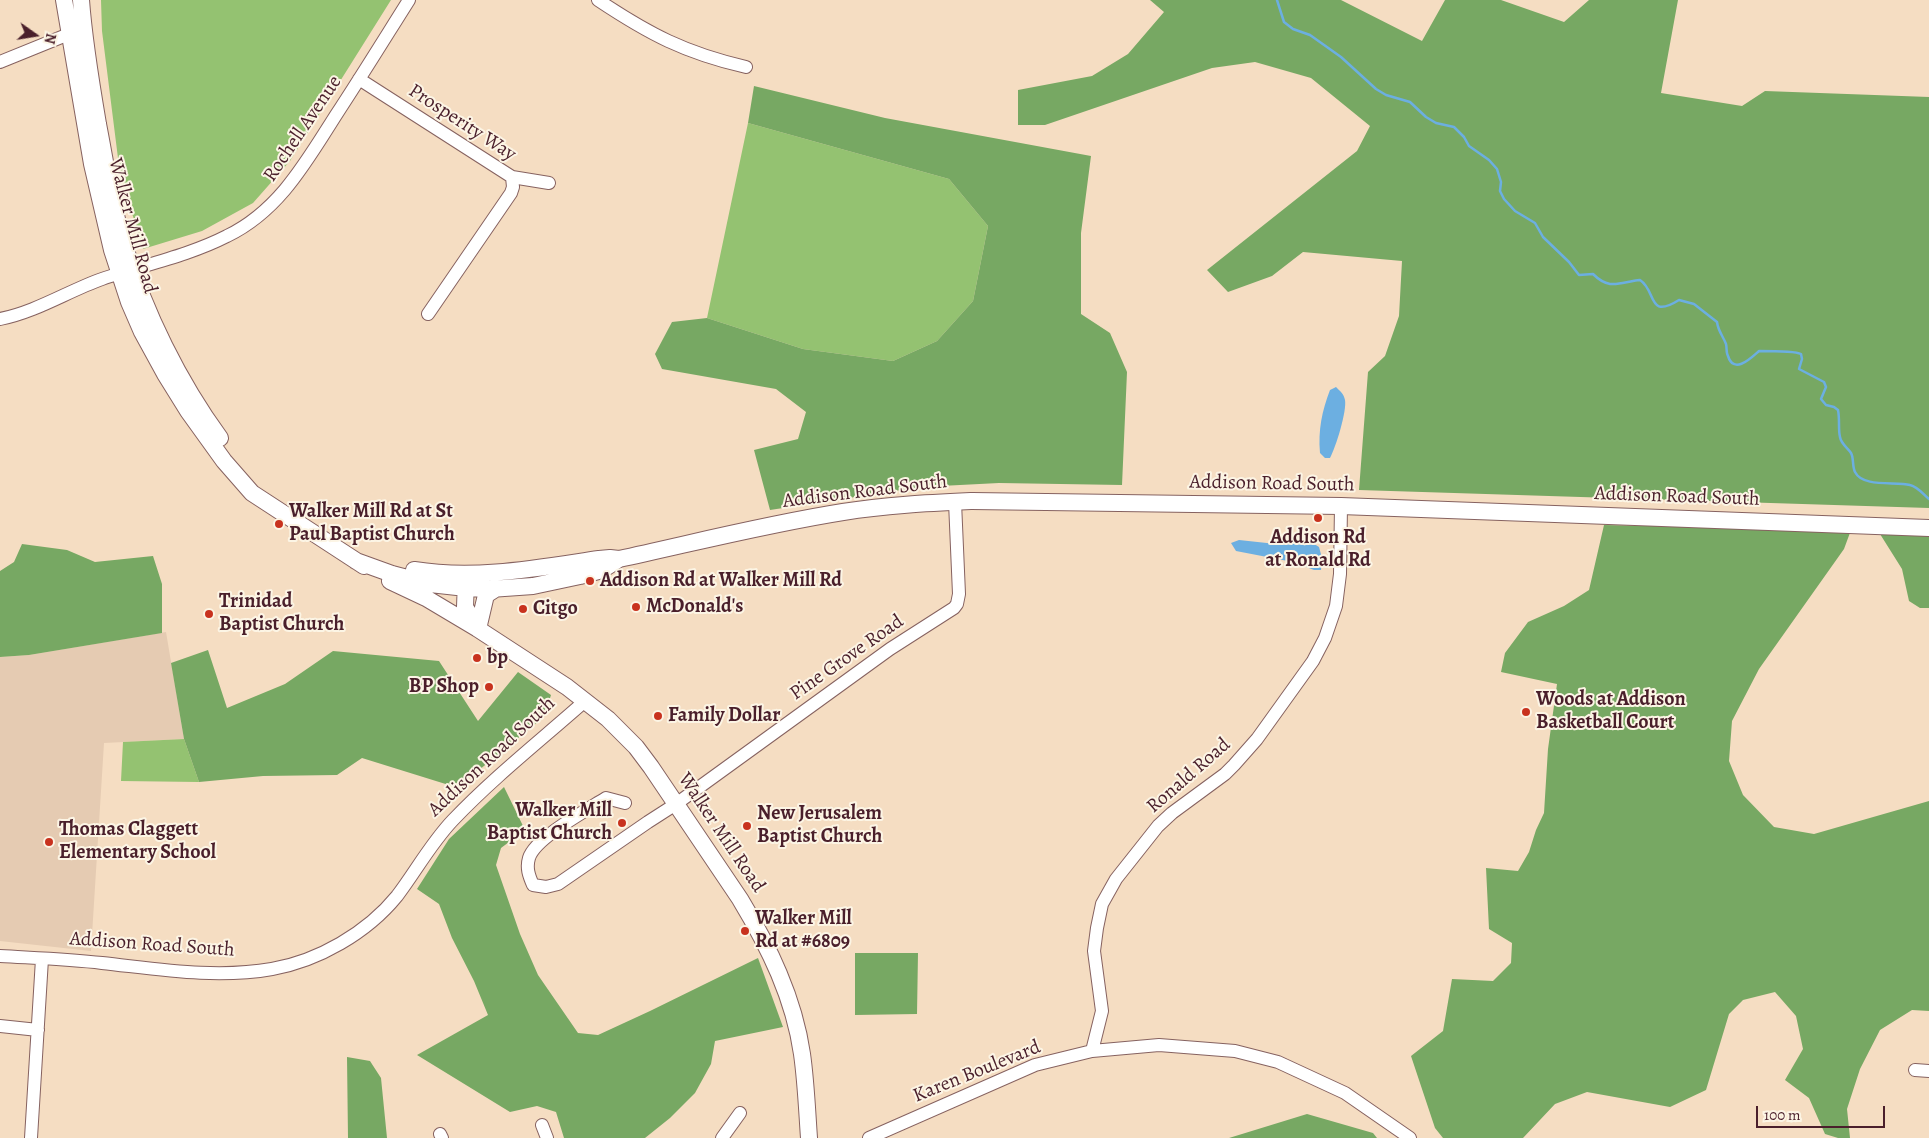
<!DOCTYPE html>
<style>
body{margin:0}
#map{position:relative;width:1929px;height:1138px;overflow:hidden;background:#f5ddc2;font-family:Alegreya,serif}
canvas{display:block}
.north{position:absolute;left:10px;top:10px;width:50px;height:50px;-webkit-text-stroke:4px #fcf5e5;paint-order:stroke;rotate:103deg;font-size:14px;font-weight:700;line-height:20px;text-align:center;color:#4a1f2b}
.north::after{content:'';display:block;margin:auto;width:18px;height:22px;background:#4a1f2b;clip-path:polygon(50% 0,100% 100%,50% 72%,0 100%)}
.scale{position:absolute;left:1756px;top:1106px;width:129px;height:22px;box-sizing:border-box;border:2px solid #4a1f2b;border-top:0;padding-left:6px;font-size:15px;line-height:18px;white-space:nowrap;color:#4a1f2b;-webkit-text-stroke:4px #fcf5e5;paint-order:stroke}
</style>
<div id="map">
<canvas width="1929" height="1138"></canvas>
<div class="north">N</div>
<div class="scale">100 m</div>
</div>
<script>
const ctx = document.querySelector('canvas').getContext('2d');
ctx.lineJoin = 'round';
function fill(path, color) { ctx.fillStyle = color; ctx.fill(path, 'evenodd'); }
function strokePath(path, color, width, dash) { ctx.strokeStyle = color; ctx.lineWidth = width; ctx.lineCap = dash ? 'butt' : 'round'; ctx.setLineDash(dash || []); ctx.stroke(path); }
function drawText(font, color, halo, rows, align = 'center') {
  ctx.font = font + ' Alegreya,serif'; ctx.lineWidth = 4; ctx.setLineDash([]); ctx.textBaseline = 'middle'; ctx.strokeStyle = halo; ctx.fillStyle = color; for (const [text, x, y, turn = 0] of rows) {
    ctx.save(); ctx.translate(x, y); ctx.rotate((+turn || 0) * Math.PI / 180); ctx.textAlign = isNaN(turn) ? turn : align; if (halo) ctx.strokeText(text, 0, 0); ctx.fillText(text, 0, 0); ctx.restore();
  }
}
fill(new Path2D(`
 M166,632L184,739L104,743L91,951L0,941V657L29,655Z`), '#e5cbb2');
fill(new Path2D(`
 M101,0H391L290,161L253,203L202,231L143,249L120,174L102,31Z
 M748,123L949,179L988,226L973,301L937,341L893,361L803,349L707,318Z
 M184,739L199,782L121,781L123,742Z`), '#94c271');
fill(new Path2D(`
 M1150,0H1341L1422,41L1445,0H1501L1564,22L1589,0H1678L1661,93L1742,106L1765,91L1929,97V508L1359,490L1368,372L1385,356L1399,316L1402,261L1303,252L1272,276L1228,292L1207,270L1357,151L1370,126L1311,78L1255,62L1212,68L1045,125H1018V90L1092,76L1128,54L1164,12Z
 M754,86L885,118L1091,156L1081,233V314L1110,333L1127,372L1122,485L999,483L921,487L770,510L754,450L798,439L806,412L776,389L662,369L655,354L672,322L707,318L803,349L893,361L937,341L973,301L988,226L949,179L748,123Z
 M1604,525L1851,530L1844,549L1759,669L1732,721L1729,761L1743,795L1774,827L1814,834L1929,801V1011L1912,1010L1880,1030L1860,1069L1847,1109L1850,1138H1838L1825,1134L1809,1098L1785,1080L1803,1049L1796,1016L1775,992L1743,1000L1729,1014L1706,1090L1670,1107L1587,1092L1555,1104L1523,1138H1443L1435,1128L1411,1056L1443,1031L1452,979L1493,981L1511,963L1512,943L1489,929L1486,868L1518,871L1529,852L1536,830L1544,813L1548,749L1557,684L1501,672L1505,653L1528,622L1564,606L1589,590Z
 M1880,534L1929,536V608H1920L1909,601L1902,569Z
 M22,544L67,550L95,562L153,556L162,584V633L29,655L0,657V571L14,562Z
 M208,650L227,708L285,684L333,651L439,661L478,721L518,672L551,695L544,717L479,770L452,786L362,758L337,775L263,776L199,782L184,739L171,663Z
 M504,787L525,830L501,848L496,865L520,934L538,975L578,1033L598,1035L650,1011L758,958L783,1027L715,1041L711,1064L695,1093L670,1118L645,1138H564L556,1112L537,1106L510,1112L417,1055L488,1015L474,981L452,938L439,904L417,889L449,839Z
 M855,953H918L917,1014L855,1015Z
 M347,1057L370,1061L381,1078L387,1138H348Z
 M1307,1114L1373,1133L1377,1138H1229Z`), '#77a863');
fill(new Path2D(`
 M1336,387C1340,391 1344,394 1345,400C1347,411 1336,447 1330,458H1325L1320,453C1318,430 1322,411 1330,390Z
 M1239,540L1276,544L1308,540L1319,547L1322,558L1321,570H1314L1293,562L1236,551L1231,543Z`), '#6cafe1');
strokePath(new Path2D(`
 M1277,0L1284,22L1293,29L1310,35L1341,57L1376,89L1386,95L1410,102L1426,117L1436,123L1454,127L1464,137L1469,146L1489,160L1497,169L1501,182L1500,191L1504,199L1515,211L1535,223L1543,237L1569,262L1579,275L1593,274C1610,291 1620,282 1640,280C1657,291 1647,320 1679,300L1694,304L1717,322C1718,331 1723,336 1726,344C1727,348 1726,353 1728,356C1734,375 1751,358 1759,351C1768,351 1795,351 1801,354L1802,359L1799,369L1824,382L1826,387L1821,399L1826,405L1834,407L1838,410C1840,420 1838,429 1840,437C1841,444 1848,448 1851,453C1854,458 1852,466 1855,472C1863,488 1896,481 1910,485C1918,487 1923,494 1929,499`), '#6cafe1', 2.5);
const minor = new Path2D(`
 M598,0C649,34 685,53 746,67
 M0,62L69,34
 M359,79L512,177L549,183
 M428,314L511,193L513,187L512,177
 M0,319C36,312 68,291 102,279C143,265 188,256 227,236C279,211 306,162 336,115C361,77 385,38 409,0
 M625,803L606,798C587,810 535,838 529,858C526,868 529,876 533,885L546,887L558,884L648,822L676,804L890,649L954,608L957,604L959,594L955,502
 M0,956C34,958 68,959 102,963C158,969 215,979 272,969C318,961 367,933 397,896C416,871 431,843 453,820C494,777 541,740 585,701
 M0,1026L38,1030
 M1092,1051L1102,1011L1094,951L1097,928L1102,904L1116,879L1158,826L1172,813L1225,774L1234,765L1257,739L1313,661L1325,638L1336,606L1340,574L1341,506
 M1915,1070L1929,1071
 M542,1125L547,1138
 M440,1134L442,1138
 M31,1138L42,959
 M722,1138L740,1113
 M869,1138L1035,1065L1092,1051L1159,1045L1235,1051L1278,1062L1345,1093L1410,1138`);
const major = new Path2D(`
 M64,0L92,164L112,250L129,302L142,332L165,374L188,411L224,461L252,493L364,566
 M81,0C84,42 91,83 98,124C106,165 112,208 125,247C145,313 179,382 220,438
 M356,561L392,574L430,584L466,588L490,589L533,586L580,576L602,570L619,559C693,543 767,524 843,512C885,505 929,503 972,501L1341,506L1929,528
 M414,570C476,580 538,568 599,559L610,558L619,559
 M466,579L465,607L477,627
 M390,581L426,598L478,629L567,687L608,719L636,747L651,767L740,899C769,947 794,998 802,1054C806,1082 807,1110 809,1138
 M478,629L486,595L497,588`);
strokePath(minor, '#866260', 14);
strokePath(major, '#866260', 18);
strokePath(minor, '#fff', 12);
strokePath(major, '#fff', 16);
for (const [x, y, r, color] of [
 [1318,518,5,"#c8321e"],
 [279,524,5,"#c8321e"],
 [590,581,5,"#c8321e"],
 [636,607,5,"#c8321e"],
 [523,609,5,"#c8321e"],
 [209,614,5,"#c8321e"],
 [477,658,5,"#c8321e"],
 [489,687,5,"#c8321e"],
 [1526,712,5,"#c8321e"],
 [658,716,5,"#c8321e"],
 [622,823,5,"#c8321e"],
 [747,826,5,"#c8321e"],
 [49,842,5,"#c8321e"],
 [745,931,5,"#c8321e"]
]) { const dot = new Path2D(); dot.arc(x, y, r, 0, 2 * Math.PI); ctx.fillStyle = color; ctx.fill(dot); strokePath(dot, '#fcf5e5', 2); }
drawText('20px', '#4a1f2b', '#fcf5e5', [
 ["Prosperity Way",462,123,33],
 ["Rochell Avenue",303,129,-56],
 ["Walker Mill Road",132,226,75],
 ["Addison Road South",1272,484,1],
 ["Addison Road South",865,492,-7],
 ["Addison Road South",1677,497,2],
 ["Pine Grove Road",847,658,-35],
 ["Addison Road South",492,757,-43],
 ["Ronald Road",1189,776,-41],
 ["Walker Mill Road",721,833,56],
 ["Addison Road South",152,945,4],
 ["Karen Boulevard",977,1072,-22]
]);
drawText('bold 20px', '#4a1f2b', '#fcf5e5', [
 ["Walker Mill Rd at St",289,512],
 ["Paul Baptist Church",289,535],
 ["Addison Rd",1318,538,"center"],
 ["at Ronald Rd",1318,561,"center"],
 ["Addison Rd at Walker Mill Rd",600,581],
 ["Trinidad",219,602],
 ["Baptist Church",219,625],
 ["McDonald's",646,607],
 ["Citgo",533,609],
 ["bp",487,658],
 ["BP Shop",479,687,"right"],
 ["Woods at Addison",1536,700],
 ["Basketball Court",1536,723],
 ["Family Dollar",668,716],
 ["Walker Mill",612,811,"right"],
 ["Baptist Church",612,834,"right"],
 ["New Jerusalem",757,814],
 ["Baptist Church",757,837],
 ["Thomas Claggett",59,830],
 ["Elementary School",59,853],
 ["Walker Mill",755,919],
 ["Rd at #6809",755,942]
], 'left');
</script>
